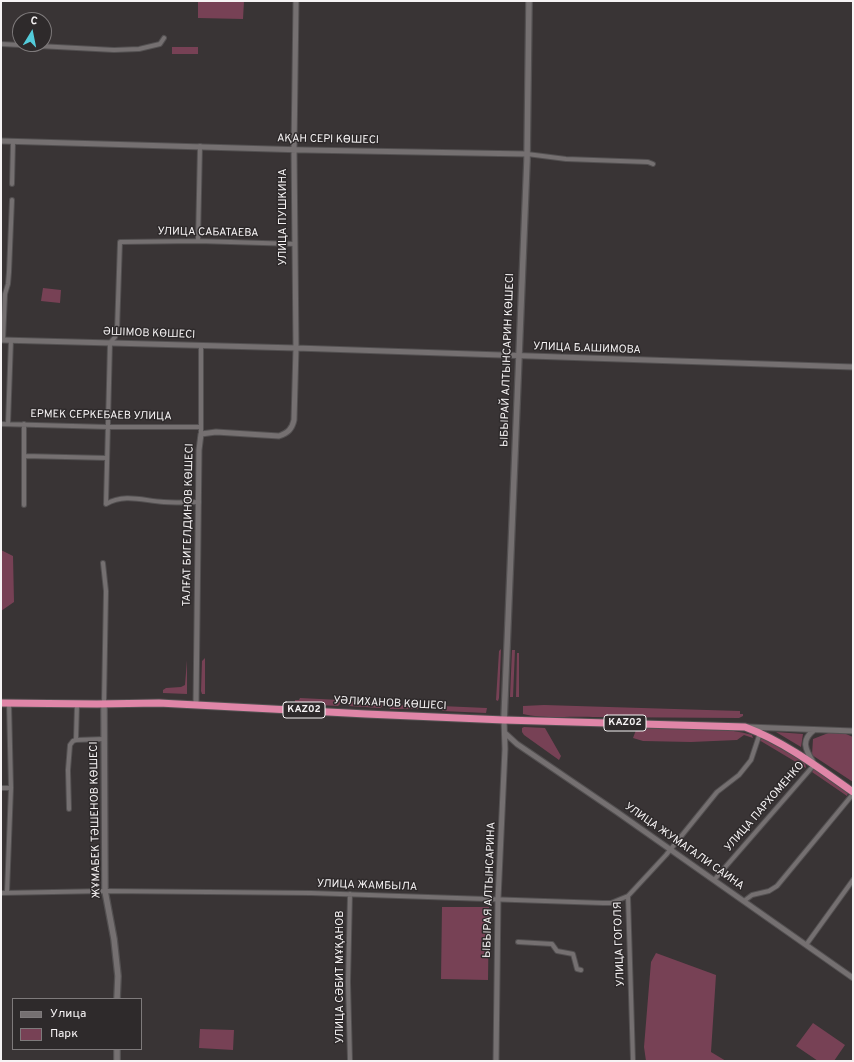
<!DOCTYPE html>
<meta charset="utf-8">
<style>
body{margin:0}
#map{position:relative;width:854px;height:1062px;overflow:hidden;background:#393435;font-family:Overpass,sans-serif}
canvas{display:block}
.frame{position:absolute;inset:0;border:2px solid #f6f3f4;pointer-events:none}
.legend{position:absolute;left:12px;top:998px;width:130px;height:52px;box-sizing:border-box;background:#2e2a2b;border:1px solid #7e7a7b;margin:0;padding:5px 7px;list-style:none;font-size:12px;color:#f6f3f4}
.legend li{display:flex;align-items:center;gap:8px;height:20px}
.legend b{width:20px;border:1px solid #7e7a7b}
.north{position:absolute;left:12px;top:12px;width:40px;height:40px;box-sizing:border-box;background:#2e2a2b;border:1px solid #7e7a7b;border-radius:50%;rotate:10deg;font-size:11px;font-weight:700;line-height:16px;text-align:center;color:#f6f3f4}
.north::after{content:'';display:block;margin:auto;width:14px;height:18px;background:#53cbda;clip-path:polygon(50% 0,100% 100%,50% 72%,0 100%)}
</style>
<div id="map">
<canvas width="854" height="1062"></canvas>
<div class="frame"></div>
<ul class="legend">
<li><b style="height:5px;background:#757071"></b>Улица</li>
<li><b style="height:11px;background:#774155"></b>Парк</li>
</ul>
<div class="north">С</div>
</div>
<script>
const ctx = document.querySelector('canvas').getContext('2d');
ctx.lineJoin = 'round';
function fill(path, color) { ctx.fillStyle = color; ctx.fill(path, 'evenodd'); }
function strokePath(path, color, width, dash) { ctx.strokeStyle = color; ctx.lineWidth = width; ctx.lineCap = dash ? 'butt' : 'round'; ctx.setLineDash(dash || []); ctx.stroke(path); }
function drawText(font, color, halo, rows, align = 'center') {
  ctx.font = font + ' Overpass,sans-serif'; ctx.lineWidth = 3; ctx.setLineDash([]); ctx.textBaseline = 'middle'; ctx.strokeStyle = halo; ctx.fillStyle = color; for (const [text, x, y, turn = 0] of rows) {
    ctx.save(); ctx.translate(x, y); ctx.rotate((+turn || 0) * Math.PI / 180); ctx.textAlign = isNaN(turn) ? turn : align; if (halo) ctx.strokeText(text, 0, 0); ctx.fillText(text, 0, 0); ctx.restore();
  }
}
fill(new Path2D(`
 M198,1H244L243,19L198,18Z
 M172,47H198V54H172Z
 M43,288L61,290L60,303L41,301Z
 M1,550L13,556L14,602L1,611Z
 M501,649L499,698L498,701L496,700L499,651Z
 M512,650H515L513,697H510Z
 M517,653H519V697H516Z
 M205,658V694H202L201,691L202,661Z
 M187,660V694L163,693V690L166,688L181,687L185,685Z
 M300,698L340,700V704L338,706L300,704L295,702V700H299Z
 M349,701L383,703V706L380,708L349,706Z
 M389,705L420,706V709H390Z
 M544,705L740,711V714H743V716L739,718C691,718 642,717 593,717C573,716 542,719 523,714V706Z
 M441,706L487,708L486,713L443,711L440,707Z
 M524,727L545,728L561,756L559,760L524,735L522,732V728Z
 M638,728C676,728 716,725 752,735L753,738L744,735L737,740L691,742L643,741L633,738L636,730Z
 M776,732L803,734L801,747Z
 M831,732L846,734L853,737V782L812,755L813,739Z
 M759,738H762L778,746L805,763L806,768L759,740Z
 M814,769L848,793L847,796L812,772Z
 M442,907H489L488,980L441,979Z
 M656,953L716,975L711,1052L726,1061H646L644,1047L649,986L651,962Z
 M813,1023L845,1045L834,1061H818L796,1046Z
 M200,1029L234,1030L233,1050L199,1048Z`), '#774155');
const minor = new Path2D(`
 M1,44L114,50L139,49L160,44L164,38
 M527,154L566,159L648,162L653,164
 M12,184L13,142
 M198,241L200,146
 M3,340L5,294L8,284L9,272L12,200
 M201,346V434
 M1,424L108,427H201
 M8,424L11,340
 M24,424V505
 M24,456L107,458
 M106,504L110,343L115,337L117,331L120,242L198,241L295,244
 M106,504C125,493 144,501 164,502C176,503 187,502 199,502
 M103,563L106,591L104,703
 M76,740L77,704
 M1,788H11
 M69,809L68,770L70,745L73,741L76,740L104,739
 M714,880L814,765
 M7,892L11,788L9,703
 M1,893L105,891L311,893L603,903H611L628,896
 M350,894L348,982L350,1061
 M744,901L752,895L769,891L777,886L853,794
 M518,942L552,944L557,951L573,954L577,969L581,970
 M806,945L853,880
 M633,1061L628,896L666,855L717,792L739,775L751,760L760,733`);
const tertiary = new Path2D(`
 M1,141L305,150L527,154
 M1,340L296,348L853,367
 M196,704L199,450L201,434L216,432L279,436C288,433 292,429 294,420L296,348L294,149L296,1
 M748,727L853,731
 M505,733L517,744L617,812L853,978
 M813,762C805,749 801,740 814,730
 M496,1061L498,899L505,749L504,720`);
const secondary = new Path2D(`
 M104,703L105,891L114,939L118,976L117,999
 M504,720L527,161L529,1
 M117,1061V1049`);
const trunk = new Path2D(`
 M1,703L97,704L159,703L366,714L504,720L745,727C785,742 819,768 853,792`);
strokePath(minor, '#535051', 6);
strokePath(tertiary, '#535051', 7);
strokePath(secondary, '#535051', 8);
strokePath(trunk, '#535051', 9);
strokePath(minor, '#757071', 4);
strokePath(tertiary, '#757071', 5);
strokePath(secondary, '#757071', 5.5);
strokePath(trunk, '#e086a8', 7);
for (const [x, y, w] of [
 [304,710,42],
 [625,723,42]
]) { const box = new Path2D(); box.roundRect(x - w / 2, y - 8, w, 16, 3); ctx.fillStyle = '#2e2a2b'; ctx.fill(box); strokePath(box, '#f6f3f4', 1); }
drawText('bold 10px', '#f6f3f4', null, [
 ["KАZ02",304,710],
 ["KАZ02",625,723]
]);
drawText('11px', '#f6f3f4', '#2e2a2b', [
 ["АҚАН СЕРІ КӨШЕСІ",328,140,1],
 ["УЛИЦА ПУШКИНА",284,217,-90],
 ["УЛИЦА САБАТАЕВА",208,233,1],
 ["ӘШІМОВ КӨШЕСІ",149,334,2],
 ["УЛИЦА Б.АШИМОВА",587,349,2],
 ["ЫБЫРАЙ АЛТЫНСАРИН КӨШЕСІ",508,360,-88],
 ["ЕРМЕК СЕРКЕБАЕВ УЛИЦА",101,416,1],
 ["ТАЛҒАТ БИГЕЛДИНОВ КӨШЕСІ",189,525,-89],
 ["УӘЛИХАНОВ КӨШЕСІ",390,704,3],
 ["УЛИЦА ПАРХОМЕНКО",765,807,-49],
 ["ЖҰМАБЕК ТӘШЕНОВ КӨШЕСІ",96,820,-91],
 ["УЛИЦА ЖУМАГАЛИ САИНА",684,847,35],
 ["УЛИЦА ЖАМБЫЛА",367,886,2],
 ["ЫБЫРАЯ АЛТЫНСАРИНА",490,890,-88],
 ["УЛИЦА ГОГОЛЯ",620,944,-92],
 ["УЛИЦА СӘБИТ МҰҚАНОВ",341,977,-90]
]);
</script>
